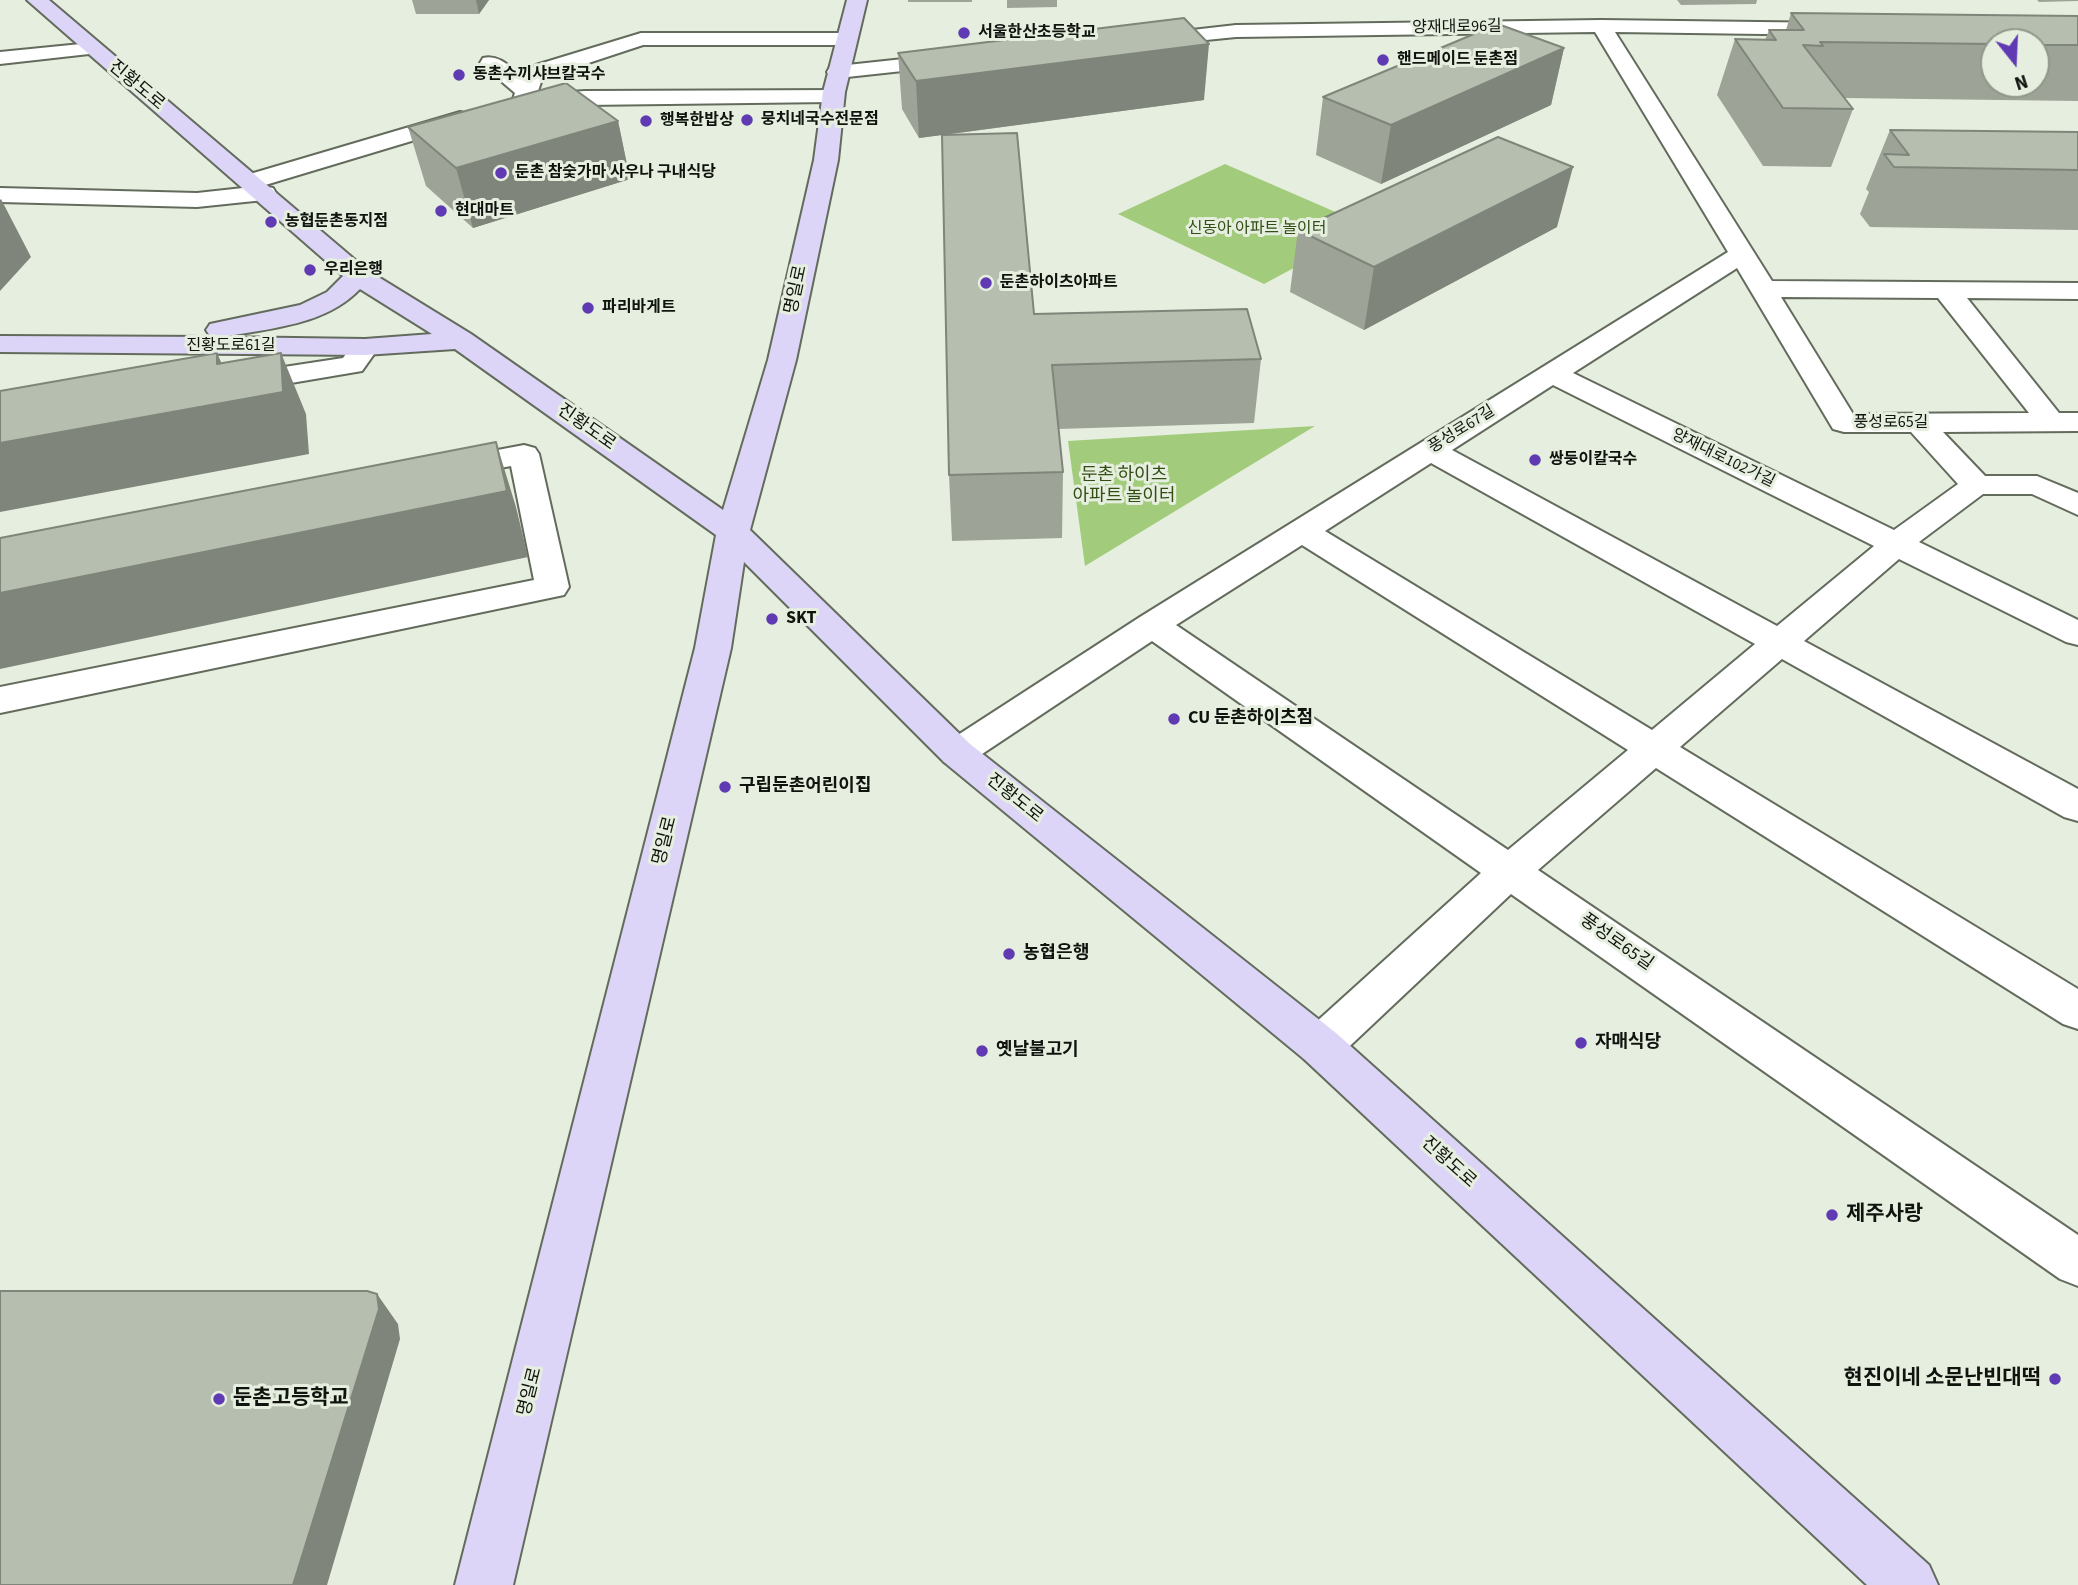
<!DOCTYPE html>
<meta charset="utf-8">
<style>
body{margin:0}
#map{position:relative;width:2078px;height:1585px;overflow:hidden;background:#e6efdf;font-family:"Source Sans 3",sans-serif}
canvas{display:block}
.north{position:absolute;left:1980px;top:28px;width:70px;height:70px;box-sizing:border-box;background:#e6efdf;border:2px solid #90978b;border-radius:50%;rotate:162deg;font-size:19px;font-weight:700;line-height:28px;text-align:center;color:#10130e}
.north::after{content:'';display:block;margin:auto;width:24px;height:32px;background:#5f3ab2;clip-path:polygon(50% 0,100% 100%,50% 72%,0 100%)}
</style>
<div id="map">
<canvas width="2078" height="1585"></canvas>
<div class="north">N</div>
</div>
<script>
const ctx = document.querySelector('canvas').getContext('2d');
ctx.lineJoin = 'round';
function fill(path, color) { ctx.fillStyle = color; ctx.fill(path, 'evenodd'); }
function strokePath(path, color, width, dash) { ctx.strokeStyle = color; ctx.lineWidth = width; ctx.lineCap = dash ? 'butt' : 'round'; ctx.setLineDash(dash || []); ctx.stroke(path); }
function drawText(font, color, halo, rows, align = 'center') {
  ctx.font = font + ' "Source Sans 3","Noto Sans KR",sans-serif'; ctx.lineWidth = 6; ctx.setLineDash([]); ctx.textBaseline = 'middle'; ctx.strokeStyle = halo; ctx.fillStyle = color; for (const [text, x, y, turn = 0] of rows) {
    ctx.save(); ctx.translate(x, y); ctx.rotate((+turn || 0) * Math.PI / 180); ctx.textAlign = isNaN(turn) ? turn : align; if (halo) ctx.strokeText(text, 0, 0); ctx.fillText(text, 0, 0); ctx.restore();
  }
}
fill(new Path2D(`
 M1225,164L1370,227L1264,284L1118,214Z
 M1315,426L1085,566L1068,441Z`), '#a2cc7b');
const lane = new Path2D(`
 M524,445L535,448L539,454L569,587L564,595L0,713V687L534,580L511,466L450,477L439,475L435,468L439,461Z`);
const street = new Path2D(`
 M1601,20L1838,23L1845,25L1848,29L1845,33L1838,35L1615,32L1772,281L2078,283V299L1967,298L2059,413H2078V431L1943,432L1985,476H2037L2078,493V515L2032,494H1983L1919,542L2078,620V645L2066,642L1899,559L1804,641L2078,789V821L2064,817L1782,659L1680,747L2078,989V1029L2063,1024L1656,768L1538,870L2078,1235V1286L2060,1279L1511,894L1336,1059L1320,1065L1304,1059L1298,1046L1304,1033L1481,873L1152,641L970,762L957,766L944,762L938,753L944,744L1140,617L1728,252L1595,32L1236,37L1146,46L1139,44L1136,40L1139,36L1236,25ZM1737,268L1833,429L1844,432H1911L1958,484L1894,530L1573,373ZM1781,297L1938,298L2029,413L1853,414ZM1553,385L1874,546L1777,626L1452,450ZM1431,463L1755,644L1652,730L1325,531ZM1302,545L1628,750L1508,850L1176,625Z
 M641,33H847L854,35L857,39L854,43L847,45H643L552,75L541,82L537,94L585,91L841,90L844,95L841,100L833,102L585,105L523,109L515,107L512,102L515,93L480,63L483,58C499,54 510,67 522,77L536,65Z
 M91,43L98,45L102,49L98,53L0,64V52Z
 M950,54L958,55L961,60L958,65L838,78L830,77L827,72L830,67L838,66Z
 M460,112L468,114L471,119L468,124L262,186L273,188L276,193L273,198L264,200L197,207L0,202V188L197,193L243,188L237,182L240,177Z
 M365,339L375,341L379,347L362,371L238,392L228,389L224,383L228,377L238,374L343,358L355,341Z`);
const secondary = new Path2D(`
 M27,0H49L367,270L471,334L723,510L768,360L814,160L823,92L847,0H867L845,92L838,160L796,360L750,530L970,744L1336,1033L1929,1565L1938,1585H1867L1304,1059L944,762L744,562L731,648L513,1585H455L695,648L716,535L455,349L365,355L0,352V336L216,337L210,336L206,330L210,324L300,305L327,292L343,276ZM360,289L432,334L365,339L224,337C271,328 326,325 360,289Z`);
strokePath(lane, '#636b5d', 4);
strokePath(street, '#636b5d', 4);
strokePath(secondary, '#636b5d', 4);
fill(lane, '#fff');
fill(street, '#fff');
fill(secondary, '#ddd5f7');
fill(new Path2D(`
 M412,0H489L479,14H416Z
 M908,0H972V2H908Z
 M1007,0H1057V7L1007,8Z
 M1677,0H1757L1756,4L1681,5Z
 M2037,0H2078V1L2039,2Z
 M1791,13L2078,16V101L1845,98L1853,109L1831,167L1763,166L1717,95L1735,39L1765,40L1769,30H1786ZM1994,42H2036V84H1994Z
 M1564,48L1551,105L1381,184L1316,155L1323,97Z
 M898,53L1204,100L944,135L1034,314L1261,359L1254,423L1058,429L1063,472L1062,538L952,541L949,475L942,135L919,138L902,109Z
 M618,121L630,179L473,228L426,186L408,127Z
 M1890,130L2078,132V230L1870,227L1860,214L1869,192L1866,189Z
 M1557,227L1364,330L1290,292L1298,230Z`), '#9da396');
fill(new Path2D(`
 M476,0H489L479,14Z
 M1209,44L1204,100L919,138L916,81Z
 M1564,48L1551,105L1381,184L1391,125Z
 M618,121L630,179L473,228L456,168Z
 M1573,167L1557,227L1364,330L1374,267Z
 M1,199L31,257L0,291V200Z
 M217,353L238,400L281,353L306,414L309,454L0,512V443L217,364Z
 M496,442L516,507L528,557L0,669V593Z
 M377,1294L398,1324L400,1339L327,1585H293Z`), '#7f857a');
const building = new Path2D(`
 M1791,13L2078,16V45H2036V42H1994V44L1820,42L1823,46L1803,45L1853,109L1783,108L1735,39L1776,40L1769,30H1804Z
 M1184,18L1209,44L916,81L898,53Z
 M1498,24L1564,48L1391,125L1323,97Z
 M566,83L618,121L456,168L408,127Z
 M1890,130L2078,132V170L1894,167L1884,154L1909,155Z
 M1017,133L1034,314L1247,309L1261,359L1052,365L1063,472L949,475L942,135Z
 M1498,137L1573,167L1374,267L1298,230Z
 M217,353V364L281,353L283,392L0,443V391Z
 M496,442L507,491L0,593V538Z
 M0,1291H367L377,1294L379,1309L293,1585H0Z`);
fill(building, '#b6beaf');
strokePath(building, '#7f857a', 2);
for (const [x, y, r, color] of [
 [964,33,7,"#5f3ab2"],
 [1383,60,7,"#5f3ab2"],
 [459,75,7,"#5f3ab2"],
 [747,120,7,"#5f3ab2"],
 [646,121,7,"#5f3ab2"],
 [501,173,7,"#5f3ab2"],
 [441,211,7,"#5f3ab2"],
 [271,222,7,"#5f3ab2"],
 [310,270,7,"#5f3ab2"],
 [986,283,7,"#5f3ab2"],
 [588,308,7,"#5f3ab2"],
 [1535,460,7,"#5f3ab2"],
 [772,619,7,"#5f3ab2"],
 [1174,719,7,"#5f3ab2"],
 [725,787,7,"#5f3ab2"],
 [1009,954,7,"#5f3ab2"],
 [1581,1043,7,"#5f3ab2"],
 [982,1051,7,"#5f3ab2"],
 [1832,1215,7,"#5f3ab2"],
 [2055,1379,7,"#5f3ab2"],
 [219,1399,7,"#5f3ab2"]
]) { const dot = new Path2D(); dot.arc(x, y, r, 0, 2 * Math.PI); ctx.fillStyle = color; ctx.fill(dot); strokePath(dot, '#e6efdf', 2.5); }
drawText('16px', '#10130e', '#e6efdf', [
 ["양재대로96길",1457,28,-1],
 ["진황도로61길",231,346],
 ["풍성로65길",1891,423],
 ["풍성로67길",1462,430,-32],
 ["양재대로102가길",1723,459,26]
]);
drawText('bold 16px', '#10130e', '#e6efdf', [
 ["서울한산초등학교",978,33],
 ["핸드메이드 둔촌점",1397,60],
 ["동촌수끼샤브칼국수",473,75],
 ["뭉치네국수전문점",761,120],
 ["행복한밥상",660,121],
 ["둔촌 참숯가마 사우나 구내식당",515,173],
 ["현대마트",455,211],
 ["농협둔촌동지점",285,222],
 ["우리은행",324,270],
 ["둔촌하이츠아파트",1000,283],
 ["파리바게트",602,308],
 ["쌍둥이칼국수",1549,460]
], 'left');
drawText('16px', '#334e15', '#e6efdf', [
 ["신동아 아파트 놀이터",1257,229]
]);
drawText('18px', '#10130e', '#e6efdf', [
 ["진황도로",136,86,40],
 ["명일로",797,290,-78],
 ["진황도로",586,428,35],
 ["진황도로",1014,799,39],
 ["명일로",666,841,-76],
 ["풍성로65길",1616,943,35],
 ["진황도로",1448,1163,42],
 ["명일로",531,1392,-76]
]);
drawText('18px', '#334e15', '#e6efdf', [
 ["둔촌 하이츠",1124,476],
 ["아파트 놀이터",1124,497]
]);
drawText('bold 18px', '#10130e', '#e6efdf', [
 ["SKT",786,619],
 ["CU 둔촌하이츠점",1188,719],
 ["구립둔촌어린이집",739,787],
 ["농협은행",1023,954],
 ["자매식당",1595,1043],
 ["옛날불고기",996,1051]
], 'left');
drawText('bold 21px', '#10130e', '#e6efdf', [
 ["제주사랑",1846,1215],
 ["현진이네 소문난빈대떡",2041,1379,"right"],
 ["둔촌고등학교",233,1399]
], 'left');
</script>
